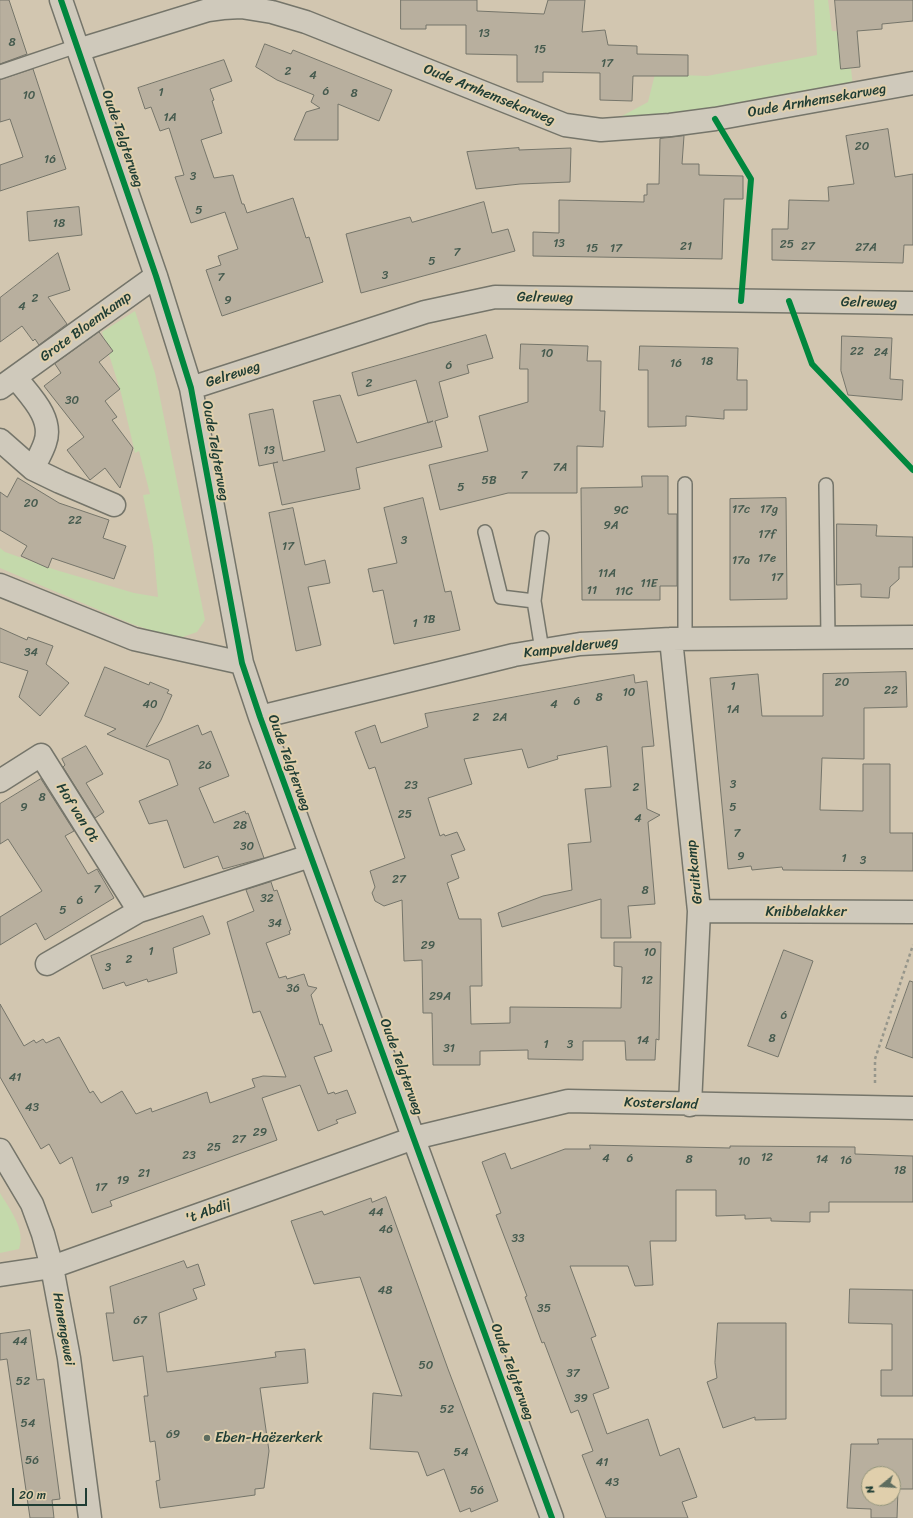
<!DOCTYPE html>
<meta charset="utf-8">
<style>
body{margin:0}
#map{position:relative;width:913px;height:1518px;overflow:hidden;background:#d2c6b0;font-family:Sriracha,sans-serif}
canvas{display:block}
.north{position:absolute;left:861px;top:1466px;width:40px;height:40px;box-sizing:border-box;background:#e0cfac;border:1px solid #93957c;border-radius:50%;rotate:252deg;font-size:11px;font-weight:700;line-height:16px;text-align:center;color:#1f3d34}
.north::after{content:'';display:block;margin:auto;width:14px;height:18px;background:#5e6d5f;clip-path:polygon(50% 0,100% 100%,50% 72%,0 100%)}
.scale{position:absolute;left:12px;top:1488px;width:75px;height:18px;box-sizing:border-box;border:2px solid #1f3d34;border-top:0;padding-left:5px;font-size:12px;line-height:14px;white-space:nowrap;color:#1f3d34;-webkit-text-stroke:3px #e0cfac;paint-order:stroke}
</style>
<div id="map">
<canvas width="913" height="1518"></canvas>
<div class="north">N</div>
<div class="scale">20 m</div>
</div>
<script>
const ctx = document.querySelector('canvas').getContext('2d');
ctx.lineJoin = 'round';
function fill(path, color) { ctx.fillStyle = color; ctx.fill(path, 'evenodd'); }
function strokePath(path, color, width, dash) { ctx.strokeStyle = color; ctx.lineWidth = width; ctx.lineCap = dash ? 'butt' : 'round'; ctx.setLineDash(dash || []); ctx.stroke(path); }
function drawText(font, color, halo, rows, align = 'center') {
  ctx.font = font + ' Sriracha,sans-serif'; ctx.lineWidth = 4; ctx.setLineDash([]); ctx.textBaseline = 'middle'; ctx.strokeStyle = halo; ctx.fillStyle = color; for (const [text, x, y, turn = 0] of rows) {
    ctx.save(); ctx.translate(x, y); ctx.rotate((+turn || 0) * Math.PI / 180); ctx.textAlign = isNaN(turn) ? turn : align; if (halo) ctx.strokeText(text, 0, 0); ctx.fillText(text, 0, 0); ctx.restore();
  }
}
fill(new Path2D(`
 M814,0H828L832,31L847,32L853,87L668,119L622,116L648,102L655,74L707,76L817,55Z
 M135,311L155,373L205,620L197,632L177,639L132,624L0,568V548L5,552L56,570L134,593L158,597L153,545L143,495L150,494L139,451L135,453L121,393L102,332Z
 M0,1193C10,1210 26,1229 19,1249L0,1253Z`), '#c4d9ab');
const building = new Path2D(`
 M0,0H9L27,54L0,64Z
 M401,0H477V11L544,14L548,0H585L582,32L605,30L608,45L637,46V54L688,55V76H633L632,101L600,100V73L543,72V82H517V55L466,54V25H426V29H401Z
 M835,0H913V21L882,24V29L857,31L860,67L841,69Z
 M265,44L291,54L293,50L392,90L379,121L338,104V140H294L306,112L320,108L311,102L314,95L277,80L256,67Z
 M224,60L232,81L210,89L214,100L212,101L222,133L201,140L214,178L233,175L242,204H244L247,213L293,198L306,238L309,237L323,282L222,316L206,270L221,265L218,256L238,249L225,212L191,223L175,177L184,175L169,128L160,131L151,107L145,109L138,88Z
 M33,69L66,169L0,191V165L23,157L10,119L0,122V80Z
 M888,129L895,177L913,174V245H904L903,263L772,260V229H788L789,200L829,201L828,187L854,184L846,136Z
 M684,136L682,164H699V175L743,176V199H724L722,259L533,256V232L559,233V200L644,202V195H647V184H659L660,139Z
 M519,148V150L571,148L570,182L520,184L476,189L467,152Z
 M484,202L492,233L508,229L515,251L361,293L346,234L410,217L412,222Z
 M79,207L82,235L29,241L27,212Z
 M58,253L70,290L48,297L67,324L39,345L35,339L33,341L22,326L0,342V298Z
 M99,332L113,351L99,362L120,389L105,401L117,417L112,420L133,448L120,488L105,468L90,480L67,450L84,437L44,386L61,373L55,364Z
 M486,335L493,358L467,365L469,373L439,382L448,417L435,421L442,447L356,468L360,489L282,505L273,463L278,462L259,466L249,414L273,409L283,461L325,451L313,401L340,395L357,443L433,421L428,423L416,380L358,396L352,373Z
 M842,336L892,338L890,379L903,380L902,400L848,395L841,371Z
 M521,344L588,346L587,361H601L600,411H605L603,447L577,446V493H508L440,510L429,465L488,451L479,416L528,402V369H520Z
 M640,346L738,348L737,380H747V410H724V419L686,416V426L648,427V370H639Z
 M642,476H668V514H677V586H660V600H582L581,488L642,487Z
 M18,478L59,503L109,520L103,538L126,546L114,579L52,558L48,568L21,556L27,546L0,530V492L7,497Z
 M423,498L445,592L451,591L460,630L394,644L383,590L373,592L368,569L397,563L384,508Z
 M786,498L787,599L730,600V499Z
 M293,508L305,565L325,560L330,583L308,587L321,645L296,651L269,513Z
 M837,524L877,525L876,536L913,537V567H899V579L890,587L889,598L861,597V584L837,585Z
 M0,628L27,640L28,637L53,646L46,664L69,683L40,716L19,697L28,671L0,662Z
 M105,667L149,685L150,682L169,690L167,693L172,695L161,720L146,747L198,725L202,735L211,731L229,776L199,788L214,823L245,811L246,814L248,813L264,858L223,869L218,856L184,868L167,820L149,824L139,801L178,785L169,760L107,734L116,729L85,716Z
 M906,672L907,707L864,708V759L822,758L820,810L863,811V764H890V833H913V871L783,870L782,867L752,870L751,866L728,869L710,678L758,674L762,716H823V674Z
 M634,675L635,683L647,681L654,746L642,747L647,809L660,815L648,822L655,904L628,906L631,938H601V899L502,927L498,913L543,896L572,890L568,844L591,842L585,789L611,787L607,746L557,756L558,759L528,768L522,749L464,759L472,784L428,798L440,836L444,834L445,836L457,832L465,850L451,855L459,878L447,883L459,919H481L482,986H470L471,1024L510,1023V1007L621,1008L622,967L614,966V942H661L659,1040L656,1039L655,1060H626L625,1041H583V1060L528,1059V1050L480,1051V1065H433L432,1013H423L422,960L404,961L402,900L384,906L375,901L372,893L375,887L370,871L405,858L375,767L369,769L355,732L375,725L381,743L428,727L425,714Z
 M86,746L103,774L86,783L104,812L95,818L63,767L65,765L62,759Z
 M41,779L74,831L65,836L88,874L97,869L114,898L45,940L36,923L0,945V917L42,891L8,839L0,844V804Z
 M271,882L274,891L277,890L291,930L289,931L290,934L266,943L279,978L286,976L287,979L304,974L308,986L317,988L311,995L320,1025L322,1024L332,1051L314,1057L328,1094L334,1092L335,1094L347,1090L356,1113L336,1120L338,1123L318,1131L300,1085L262,1098L277,1140L110,1201L112,1206L92,1213L72,1157L60,1164L49,1144L41,1149L0,1077V1004L24,1046L34,1040L36,1043L43,1039L46,1043L59,1037L90,1093L93,1091L101,1103L122,1091L136,1114L151,1108L152,1112L207,1092L210,1103L255,1087L252,1079L263,1076L286,1077L260,1011L253,1013L227,922L254,911L246,890Z
 M203,916L210,934L173,948L177,973L148,982L147,979L126,986L124,982L103,989L91,956Z
 M784,950L813,961L778,1057L748,1046Z
 M910,981L913,982V1058L886,1048Z
 M590,1145L730,1148V1146L855,1147V1154L913,1156V1202H829V1212H810V1222L771,1221V1218L745,1219V1215L716,1216V1190H676V1241H650L653,1285L635,1286L628,1266H570L596,1336L591,1338L609,1388L593,1394L607,1434L648,1419L660,1456L679,1448L697,1497L682,1502L688,1518H606L582,1455L593,1451L578,1410L571,1413L544,1342L542,1343L525,1297L527,1296L496,1215L501,1213L482,1162L505,1153L511,1169L565,1149H590Z
 M386,1197L448,1369L498,1501L471,1512L470,1508L460,1512L444,1469L427,1476L418,1452L370,1449L373,1393L402,1396L360,1277L314,1284L291,1221L322,1211L324,1215L371,1198L372,1202Z
 M184,1261L187,1268L198,1264L205,1285L193,1289L197,1299L159,1313L167,1372L276,1357L275,1352L305,1349L308,1383L260,1388L269,1451L264,1488L255,1489V1495L160,1508L156,1481L160,1480L155,1441L150,1442L144,1396H148L143,1356L113,1361L106,1313H114L110,1287Z
 M850,1289L913,1290V1396H881V1370H892V1324L849,1323Z
 M718,1323H786V1419L755,1420V1417L723,1428L707,1382L717,1378L715,1363Z
 M30,1330L37,1380L44,1379L60,1499L52,1500L54,1518H30L7,1359L0,1360V1334Z
 M878,1439H913V1489H898L897,1518H871V1509L847,1508L851,1444H878ZM869,1474H893V1498H869Z`);
fill(building, '#b8af9e');
strokePath(building, '#75756a', 1);
const lane = new Path2D(`
 M0,72L77,46
 M685,484V639
 M826,485L828,638
 M485,532L501,597L534,601
 M542,538L534,601L542,650`);
const street = new Path2D(`
 M61,0L156,276L191,388L242,663L260,717L552,1518
 M78,50L208,10L223,8L241,7L272,12L306,22L565,125L601,130L670,125L715,119L913,83
 M16,378C30,396 54,418 45,443C42,452 37,460 33,469
 M0,388L156,276
 M191,388L425,312L495,297L913,303
 M0,440L33,469L60,482L114,505
 M0,585L134,639L242,663
 M671,639L699,911L690,1105
 M260,717L514,655L580,644L671,639L913,637
 M0,781L41,755L139,911
 M699,911L913,912
 M47,964L139,911L310,856
 M0,1150L32,1204L43,1234L52,1267L69,1358L90,1518
 M0,1275L52,1267L414,1138L568,1101L913,1108`);
strokePath(lane, '#75756a', 16);
strokePath(street, '#75756a', 25);
strokePath(new Path2D(`
 M875,1083V1059L913,945`), '#96968b', 2.5, [3, 3]);
strokePath(lane, '#cfc9bb', 13);
strokePath(street, '#cfc9bb', 22);
strokePath(new Path2D(`
 M61,0L156,276L191,388L242,663L260,717L552,1518
 M715,119L751,179L741,301
 M789,301L812,364L913,470`), '#00873e', 6);
for (const [x, y, r, color] of [
 [207,1438,4,"#5e6d5f"]
]) { const dot = new Path2D(); dot.arc(x, y, r, 0, 2 * Math.PI); ctx.fillStyle = color; ctx.fill(dot); strokePath(dot, '#e0cfac', 1.5); }
drawText('12px', '#455a4e', null, [
 ["13",484,34],
 ["8",12,43],
 ["15",540,50],
 ["17",607,64],
 ["2",288,72],
 ["4",313,76],
 ["6",326,92],
 ["1",161,93],
 ["8",354,94],
 ["10",29,96],
 ["1A",170,118],
 ["20",862,147],
 ["16",50,160],
 ["3",193,177],
 ["5",199,211],
 ["18",59,224],
 ["13",559,244],
 ["25",787,245],
 ["21",686,247],
 ["27",808,247],
 ["27A",866,248],
 ["15",592,249],
 ["17",616,249],
 ["7",457,253],
 ["5",432,262],
 ["3",385,276],
 ["7",221,278],
 ["2",35,299],
 ["9",228,301],
 ["4",22,307],
 ["22",857,352],
 ["24",881,353],
 ["10",547,354],
 ["18",707,362],
 ["16",676,364],
 ["6",449,366],
 ["2",369,384],
 ["30",72,401],
 ["13",269,451],
 ["7A",560,468],
 ["7",524,476],
 ["5B",489,481],
 ["5",461,488],
 ["20",31,504],
 ["17c",741,510],
 ["17g",769,510],
 ["9C",621,511],
 ["22",75,521],
 ["9A",611,526],
 ["17f",767,535],
 ["3",404,541],
 ["17",288,547],
 ["17e",767,559],
 ["17a",741,561],
 ["11A",607,574],
 ["17",777,578],
 ["11E",649,584],
 ["11",592,591],
 ["11C",624,592],
 ["1B",429,620],
 ["1",415,624],
 ["34",31,653],
 ["20",842,683],
 ["1",733,687],
 ["22",891,691],
 ["10",629,693],
 ["8",599,698],
 ["6",577,702],
 ["40",150,705],
 ["4",554,705],
 ["1A",733,710],
 ["2",476,718],
 ["2A",500,718],
 ["26",205,766],
 ["3",733,785],
 ["23",411,786],
 ["2",636,788],
 ["8",42,798],
 ["9",24,808],
 ["5",733,808],
 ["25",405,815],
 ["4",638,819],
 ["28",240,826],
 ["7",737,834],
 ["30",247,847],
 ["9",741,857],
 ["1",844,859],
 ["3",863,861],
 ["27",399,880],
 ["7",97,890],
 ["8",645,891],
 ["32",267,899],
 ["6",80,901],
 ["5",63,911],
 ["34",275,924],
 ["29",428,946],
 ["1",151,952],
 ["10",650,953],
 ["2",129,960],
 ["3",108,968],
 ["12",647,981],
 ["36",293,989],
 ["29A",440,997],
 ["6",784,1016],
 ["8",772,1039],
 ["14",643,1041],
 ["1",546,1045],
 ["3",570,1045],
 ["31",449,1049],
 ["41",15,1078],
 ["43",32,1108],
 ["29",260,1133],
 ["27",239,1140],
 ["25",214,1148],
 ["23",189,1156],
 ["12",767,1158],
 ["4",606,1159],
 ["6",630,1159],
 ["8",689,1160],
 ["14",822,1160],
 ["16",846,1161],
 ["10",744,1162],
 ["18",900,1171],
 ["21",144,1174],
 ["19",123,1181],
 ["17",101,1188],
 ["44",376,1213],
 ["46",386,1230],
 ["33",518,1239],
 ["48",385,1291],
 ["35",544,1309],
 ["67",140,1321],
 ["44",20,1342],
 ["50",426,1366],
 ["37",573,1374],
 ["52",23,1382],
 ["39",581,1399],
 ["52",447,1410],
 ["54",28,1424],
 ["69",173,1435],
 ["54",461,1453],
 ["56",32,1461],
 ["41",602,1463],
 ["43",612,1483],
 ["56",477,1491]
]);
drawText('14px', '#1f3d34', '#e0cfac', [
 ["Oude Arnhemsekarweg",489,95,22],
 ["Oude Arnhemsekarweg",817,101,-10],
 ["Oude Telgterweg",122,139,71],
 ["Gelreweg",545,298,1],
 ["Gelreweg",869,303,1],
 ["Grote Bloemkamp",86,327,-36],
 ["Gelreweg",233,375,-18],
 ["Oude Telgterweg",215,451,80],
 ["Kampvelderweg",571,648,-7],
 ["Oude Telgterweg",289,763,70],
 ["Hof van Ot",77,813,58],
 ["Gruitkamp",695,872,-96],
 ["Knibbelakker",806,912],
 ["Oude Telgterweg",401,1067,70],
 ["Kostersland",661,1104,2],
 ["'t Abdij",208,1212,-20],
 ["Hanengewei",63,1329,80],
 ["Oude Telgterweg",512,1372,70]
]);
drawText('14px', '#1f3d34', '#e0cfac', [
 ["Eben-Haëzerkerk",215,1438]
], 'left');
</script>
